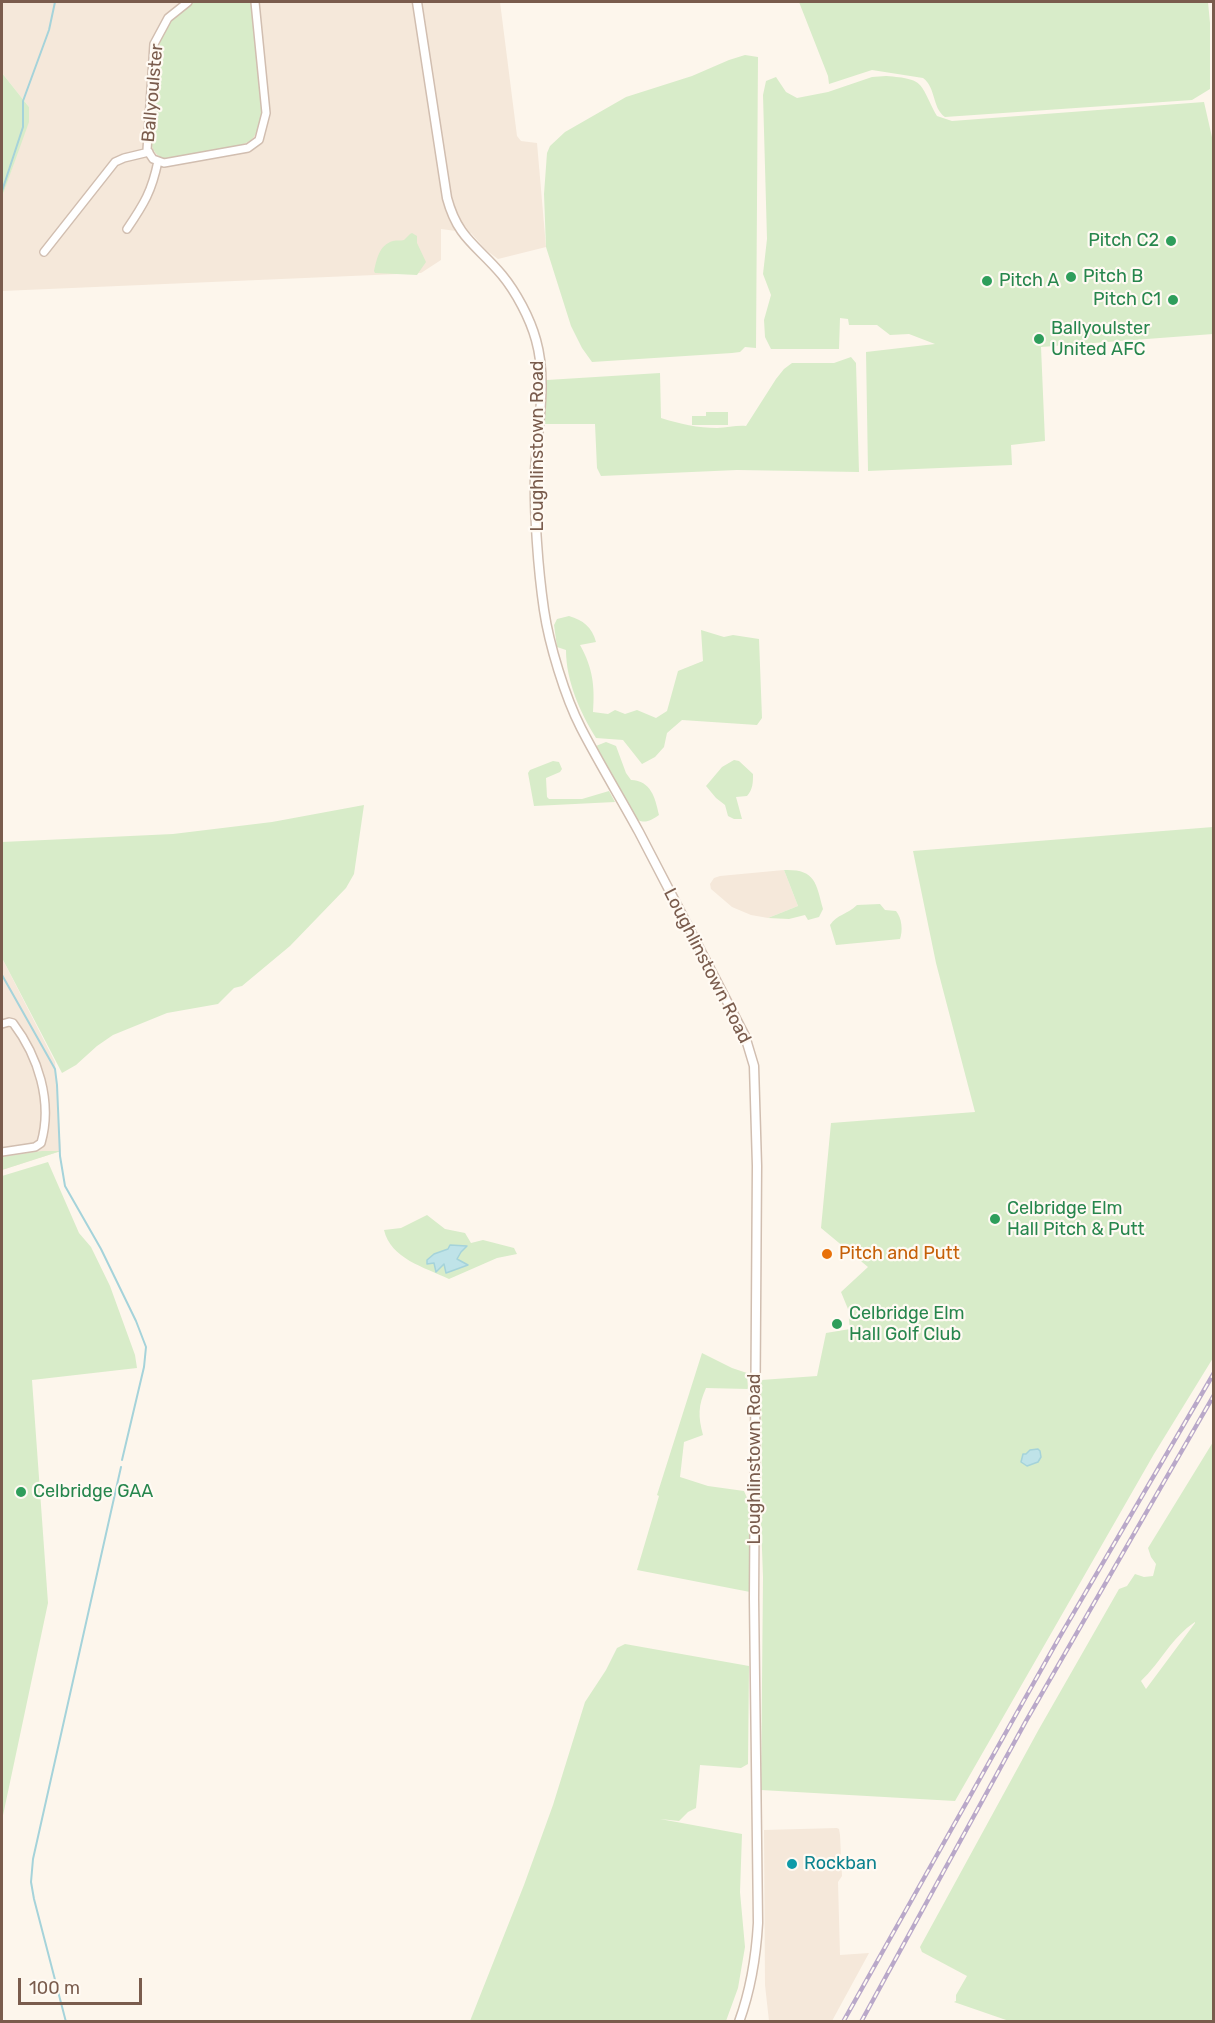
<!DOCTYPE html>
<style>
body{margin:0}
#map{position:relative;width:1215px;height:2023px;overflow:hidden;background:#fdf6ec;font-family:Rubik,sans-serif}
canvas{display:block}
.frame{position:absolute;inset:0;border:3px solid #7a5c4d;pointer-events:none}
.scale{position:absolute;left:18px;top:1978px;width:124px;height:27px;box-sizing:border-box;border:3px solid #7a5c4d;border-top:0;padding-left:8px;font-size:18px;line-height:21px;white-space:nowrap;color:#7a5c4d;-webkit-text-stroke:4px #fffaf3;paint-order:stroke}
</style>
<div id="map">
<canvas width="1215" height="2023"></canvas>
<div class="frame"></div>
<div class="scale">100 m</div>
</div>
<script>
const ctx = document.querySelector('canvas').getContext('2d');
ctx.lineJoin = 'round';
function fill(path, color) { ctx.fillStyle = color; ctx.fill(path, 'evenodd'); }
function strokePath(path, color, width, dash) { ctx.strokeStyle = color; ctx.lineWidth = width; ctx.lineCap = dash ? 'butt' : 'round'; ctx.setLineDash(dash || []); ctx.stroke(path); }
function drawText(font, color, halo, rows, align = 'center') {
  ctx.font = font + ' Rubik,sans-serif'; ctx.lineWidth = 4.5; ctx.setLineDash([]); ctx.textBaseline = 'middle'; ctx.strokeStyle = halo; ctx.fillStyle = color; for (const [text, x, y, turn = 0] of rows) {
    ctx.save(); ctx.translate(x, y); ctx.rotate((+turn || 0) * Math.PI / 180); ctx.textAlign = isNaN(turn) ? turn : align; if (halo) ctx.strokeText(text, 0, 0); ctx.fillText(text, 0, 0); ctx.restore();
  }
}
fill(new Path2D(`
 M2,2H500L517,136L521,141L537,143L546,247L498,259L486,250L471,233L441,229V260L421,273L2,291V197L28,122L29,107L2,73Z
 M784,870L798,906L768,918L751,915L732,907L711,889L710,884L714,878L720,876Z
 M2,958L55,1062L61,1151L2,1170Z
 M837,1828L839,1829L840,1835L842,1876L838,1882L840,1955L869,1953L832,2021H769L765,1985L764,1830Z`), '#f5e8da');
fill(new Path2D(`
 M194,2H251L262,111C260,120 259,130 253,138C243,150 185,156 167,159C156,157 152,150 151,140L160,40L170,20Z
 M799,2H1208L1210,23V89L1192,100L945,117C932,108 936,87 923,78L872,70L829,84L828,76Z
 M745,55L758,57L756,348L745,347L740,352L732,353L592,362L582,348L571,326L546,247L544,194L547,153L550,146L565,132L626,97L692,76L729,60Z
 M2,73L29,107V122L2,197Z
 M886,76C926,79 919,83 937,116L952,121L1204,102L1214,146L1213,334L1041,347L1045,441L1011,445L1012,465L868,471L866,352L935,344L909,334L890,335L877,325H849L848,319L840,318L839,349H771L765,337L764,320L771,295L763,274L767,239L763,95L766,81L776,77L786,92L797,98L828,92L872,77Z
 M412,233L417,236V243L426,262L417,275L375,273L374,271C377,259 379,245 393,241C397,240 400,241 404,240L410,234Z
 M851,357L856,363L859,472L737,470L601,476L597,468L595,424H543L545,382L547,380L660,373L661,418C680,424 698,428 717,428C727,428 737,425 746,426L776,379L784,369L792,363H834Z
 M706,412H728V425H692V416H706Z
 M569,616C583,620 592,627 596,642L580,645C593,668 595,687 593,712L608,714L615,710L625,714L637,710L656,718L667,711L678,671L703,661L701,630L724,637L733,635L759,639L762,718L757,725L682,720L667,733L664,747L655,757L642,764L623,740L596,738C580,712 566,681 566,650L557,647L554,625L557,619Z
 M606,742L616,746L626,773L631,780C651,781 655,797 659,815C650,821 645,824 636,819L596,746Z
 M734,760L739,761L753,774C753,783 753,789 747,796L736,797L742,819H734L728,816L725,805L716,798L706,786L722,767Z
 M553,761L559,762L562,769L560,772L546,778L547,797L549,799H582L609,791L615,802L534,806L528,773L530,770Z
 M364,805L354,874L346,888L290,946L242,986L234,988L218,1004L167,1013L113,1035L97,1046L76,1065L62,1073L2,958V842L173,834L272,822Z
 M1213,827V1358L1154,1454L955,1801L761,1790L763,1577L760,1494H762L761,1380L817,1376L826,1333L850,1329L848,1309L841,1292L868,1267L821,1228L831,1123L975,1112L936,963L913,851Z
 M784,870C815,869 816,882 823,909L819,917L808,920L805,915L789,919L768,918L798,906Z
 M880,904L885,910L896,911C902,918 903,931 900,939L836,945L830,925C837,914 847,915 857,905Z
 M42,1151H61L2,1170V1157Z
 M48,1162L79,1233L91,1247L110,1286L135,1355L137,1368L32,1380L48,1603L2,1820V1176Z
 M427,1215L445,1229L465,1233L471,1243L483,1240L514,1248L517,1254L497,1258L449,1279C424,1267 391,1259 384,1230L401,1228Z
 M702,1353L732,1368L747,1373L748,1389L706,1388C698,1406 698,1416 703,1435L684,1442L680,1477L708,1486L744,1491L751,1507L750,1592L637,1570L659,1496L657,1495Z
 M1213,1442V2021H1009L954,2002L956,2001V1995L967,1976L922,1952L920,1947L1039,1729L1119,1589L1127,1586L1135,1574L1144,1577L1153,1576L1156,1564L1151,1557L1148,1548ZM1195,1622V1623L1146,1689L1141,1681C1161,1662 1172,1637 1195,1622Z
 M625,1644L749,1666L748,1764L741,1768L700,1765L696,1808L688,1812L679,1821L660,1819L742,1834L740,1892L745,1947L738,1988L726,2021H470L524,1885L553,1805L585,1702L606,1670L617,1648Z`), '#d8ecc9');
const water = new Path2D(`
 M450,1245L467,1246L461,1252L457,1259L468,1265L446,1273L444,1264L436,1272L434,1263L427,1264V1260L434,1254L448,1249Z
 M1038,1449L1040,1451L1041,1457L1038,1462L1027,1466L1021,1462L1023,1454H1026L1030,1450Z`);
fill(water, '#bfe3e8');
strokePath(water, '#a5d3da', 1.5);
strokePath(new Path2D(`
 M2,191L23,127V101L49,30L55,2
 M2,975L55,1069L57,1085L60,1156L65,1186L101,1249L136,1321L146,1347L144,1367L122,1460
 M66,2022L34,1899L31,1882L33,1859L121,1467`), '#a5d3da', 2);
const minor = new Path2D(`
 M188,2L168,18L154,44L147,150L153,159L164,163L248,148L259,140L266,113L255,2
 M127,229C144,204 152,191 158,161
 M44,252L115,162L124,158L149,152
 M2,1024L9,1022L13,1023C38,1056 53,1102 41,1143L35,1147L2,1152`);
const tertiary = new Path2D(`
 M417,2L447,198C458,239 477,245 502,275C516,292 530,318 536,340C548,382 537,429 535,472C534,514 538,569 544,610C549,644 565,697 581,728C599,763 620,797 639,832C675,900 710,968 745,1036L754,1066L757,1166L754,1598L758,1923C756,1958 751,1989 739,2022`);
strokePath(minor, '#d1beb0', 10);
strokePath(tertiary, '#d1beb0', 11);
strokePath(minor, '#fff', 7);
strokePath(tertiary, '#fff', 8);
const rail = new Path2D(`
 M843,2022L1059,1638L1214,1373
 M861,2022L1026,1721L1214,1395`);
strokePath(rail, '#b9a8c9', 4.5);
strokePath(rail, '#fffaf3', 2, [7]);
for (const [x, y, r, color] of [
 [1171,241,6,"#2e9e5b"],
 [1071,277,6,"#2e9e5b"],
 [987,281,6,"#2e9e5b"],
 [1173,300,6,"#2e9e5b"],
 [1039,339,6,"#2e9e5b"],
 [995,1219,6,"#2e9e5b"],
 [827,1254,6,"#e8710a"],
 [837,1324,6,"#2e9e5b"],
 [21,1492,6,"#2e9e5b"],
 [792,1864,6,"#0f9aa8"]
]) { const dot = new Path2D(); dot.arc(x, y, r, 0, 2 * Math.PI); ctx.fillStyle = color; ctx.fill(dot); strokePath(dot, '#fffaf3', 2); }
drawText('18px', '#7a5c4d', '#fffaf3', [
 ["Ballyoulster",153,93,-85],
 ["Loughlinstown Road",538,446,-90],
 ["Loughlinstown Road",707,966,63],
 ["Loughlinstown Road",755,1459,-90]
]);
drawText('18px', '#27864d', '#fffaf3', [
 ["Pitch C2",1159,241,"right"],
 ["Pitch B",1083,277],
 ["Pitch A",999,281],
 ["Pitch C1",1161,300,"right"],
 ["Ballyoulster",1051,329],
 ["United AFC",1051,350],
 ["Celbridge Elm",1007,1209],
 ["Hall Pitch & Putt",1007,1230],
 ["Celbridge Elm",849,1314],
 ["Hall Golf Club",849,1335],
 ["Celbridge GAA",33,1492]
], 'left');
drawText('18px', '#c56008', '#fffaf3', [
 ["Pitch and Putt",839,1254]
], 'left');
drawText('18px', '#0d838f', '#fffaf3', [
 ["Rockban",804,1864]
], 'left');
</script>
